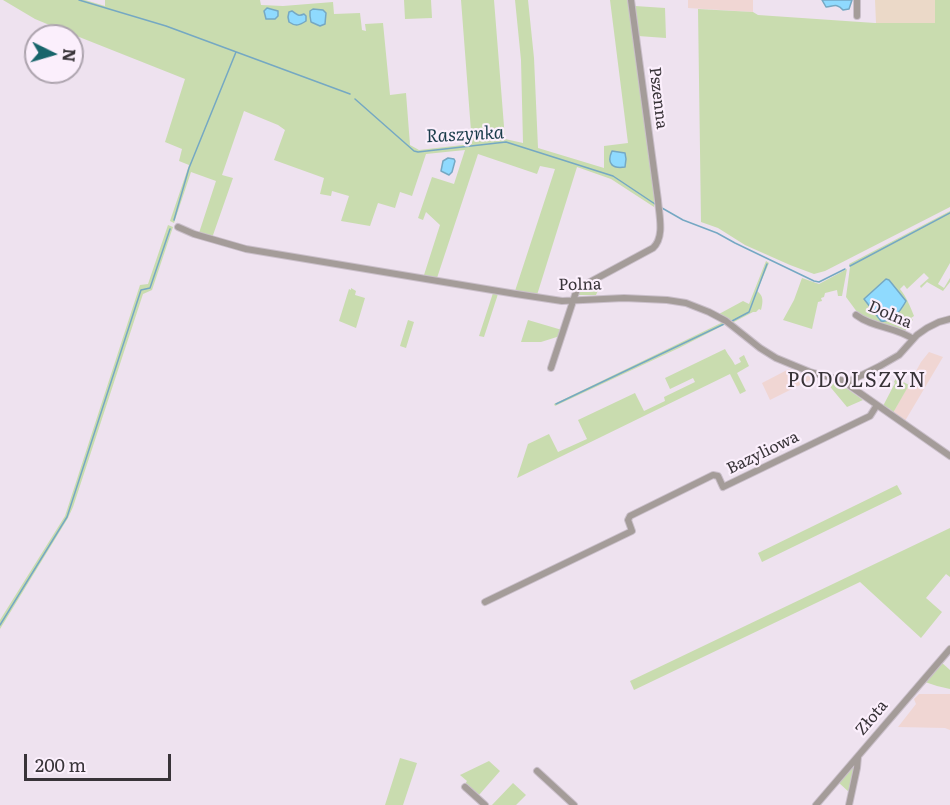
<!DOCTYPE html>
<meta charset="utf-8">
<style>
body{margin:0}
#map{position:relative;width:950px;height:805px;overflow:hidden;background:#eee2ef;font-family:Literata,serif}
canvas{display:block}
.north{position:absolute;left:24px;top:24px;width:60px;height:60px;box-sizing:border-box;background:#fbeffc;border:2px solid #ada4ae;border-radius:50%;rotate:95deg;font-size:16px;font-weight:700;line-height:24px;text-align:center;color:#383338}
.north::after{content:'';display:block;margin:auto;width:21px;height:27px;background:#17656b;clip-path:polygon(50% 0,100% 100%,50% 72%,0 100%)}
.scale{position:absolute;left:24px;top:754px;width:147px;height:27px;box-sizing:border-box;border:3px solid #383338;border-top:0;padding-left:8px;font-size:18px;line-height:21px;white-space:nowrap;color:#383338;-webkit-text-stroke:4px #fbeffc;paint-order:stroke}
</style>
<div id="map">
<canvas width="950" height="805"></canvas>
<div class="north">N</div>
<div class="scale">200 m</div>
</div>
<script>
const ctx = document.querySelector('canvas').getContext('2d');
ctx.lineJoin = 'round';
function fill(path, color) { ctx.fillStyle = color; ctx.fill(path, 'evenodd'); }
function strokePath(path, color, width, dash) { ctx.strokeStyle = color; ctx.lineWidth = width; ctx.lineCap = dash ? 'butt' : 'round'; ctx.setLineDash(dash || []); ctx.stroke(path); }
function drawText(font, color, halo, rows, align = 'center') {
  ctx.font = font + ' Literata,serif'; ctx.lineWidth = 4.5; ctx.setLineDash([]); ctx.textBaseline = 'middle'; ctx.strokeStyle = halo; ctx.fillStyle = color; for (const [text, x, y, turn = 0] of rows) {
    ctx.save(); ctx.translate(x, y); ctx.rotate((+turn || 0) * Math.PI / 180); ctx.textAlign = isNaN(turn) ? turn : align; if (halo) ctx.strokeText(text, 0, 0); ctx.fillText(text, 0, 0); ctx.restore();
  }
}
fill(new Path2D(`
 M875,0H935L936,23H876Z`), '#ebd9c8');
fill(new Path2D(`
 M688,0H753V12L688,8Z
 M929,352L943,357L905,421L904,419L893,413L921,362Z
 M789,369L814,378L770,400L762,383Z
 M919,694H950V730L945,728L898,727L916,704L914,699Z`), '#f0d6d3');
fill(new Path2D(`
 M3,0H85L105,6V0H260L261,5L283,6L333,2L334,14L360,13L362,30L366,31L365,24L383,23L390,95L406,93L410,145L419,150L472,144L461,0H494L505,139L523,143L521,60L515,0H528L534,58L538,148L604,168V146L628,143L610,0H628L654,195V207L611,179L577,167L537,295L515,291L555,169L540,166L537,174L478,154L437,278L424,275L440,225L426,212L423,220L418,218L432,177L454,184L465,150L426,154L412,196L400,192L395,208L378,203L370,226L341,221L349,196L332,191L331,196L320,194L324,178L274,160L285,130L278,125L244,111L222,175L233,178L212,238L199,233L216,181L191,172L174,223L170,221L189,165L179,161L182,149L165,142L185,79L59,29L35,19Z
 M404,0H431L432,18L405,19Z
 M935,0H950V207L825,271L814,274L790,265L745,245L718,228L701,222L698,9L753,12L758,15L875,23H935Z
 M635,6L665,8L666,38L638,36Z
 M950,211V263L938,284L944,288L950,278V282L943,291L927,282L921,288L920,286L929,278L924,273L907,289L904,285L900,289C907,298 910,306 914,316L911,318L913,320L906,327L907,329L905,331L860,316L846,297L850,267L849,264Z
 M168,225L173,227L152,290L143,294L73,507L68,518L0,629V620L65,516L140,285L148,284Z
 M766,261L769,263L757,291C764,296 763,302 761,310L759,309L756,312H753L732,323L719,314L743,301L749,304Z
 M847,269L842,296H838L837,290L825,293L824,297L821,298L822,301L818,302L812,329L783,320L794,300L802,278L819,284Z
 M597,281L599,288L596,295H577L579,290Z
 M351,288L356,291L355,295L365,298L356,328L339,321L349,289L351,290Z
 M493,293L498,294L484,337L479,336Z
 M408,320L414,322L406,348L400,346Z
 M528,320L562,330L560,336L541,342H521Z
 M723,322L726,324L679,348L555,406L554,404Z
 M725,349C728,355 732,359 735,365L741,362L739,358L744,355L749,366L737,373L746,391L740,394L730,374L517,478L528,444L549,434L558,452L587,439L578,420L635,393L644,411L665,401L664,397L695,382L693,378L670,389L665,378Z
 M896,378L909,385L893,413L890,409L883,406L895,383L894,382Z
 M832,381L839,383L863,400L847,407L827,383Z
 M897,485L902,494L762,562L758,553Z
 M950,528V577L946,574L926,598L942,612L921,638L860,582L634,690L630,681Z
 M941,662L950,670V689L937,686L925,682Z
 M400,758L417,763L403,805H385Z
 M489,761L500,771L479,795L465,784L467,781L460,775Z
 M854,764L856,765L850,793L838,782Z
 M513,783L526,795L516,805H492Z`), '#c9dcaf');
const water = new Path2D(`
 M822,0H852L849,9L843,10C837,3 834,6 826,7Z
 M267,8L278,11V16L275,19H266L264,11Z
 M313,9L323,10L326,13L325,24L320,26L311,22L310,16V11Z
 M292,11C297,14 298,17 304,14L306,16V21C300,25 296,27 289,22L288,17L289,12Z
 M612,151L625,153L626,159L625,167C613,169 606,164 612,151Z
 M448,158L454,159L455,161L452,172L449,175L441,171L443,161Z
 M886,279L889,280L906,301C901,310 892,323 881,321L864,299Z`);
fill(water, '#8fdafe');
strokePath(water, '#75a8c3', 1.5);
strokePath(new Path2D(`
 M79,0L166,26L350,94
 M355,99L414,151L418,152L506,142L613,176L655,204
 M662,208L683,220L717,233L735,243L814,281L819,282L845,269
 M174,220L189,168L236,52
 M850,266L950,213
 M732,321L749,312L767,264
 M556,404L724,324
 M0,625L67,517L141,290L150,288L170,229`), '#75a8c3', 1.5);
const minor = new Path2D(`
 M857,0V16
 M178,227L194,234L246,249L516,294L562,301L624,298L667,300L686,303L709,312L726,321L760,348L776,358L810,372L848,382L880,366L899,355L917,335L927,328L939,322L950,319
 M856,315C873,328 896,327 913,339
 M551,368L577,289L653,248C665,237 659,215 658,200L631,0
 M848,382L850,386L950,456
 M485,602L632,531L628,520L630,516L713,475L718,476L723,487L870,416L877,405
 M537,771L574,805
 M465,787L485,805
 M816,805L950,649
 M849,805L857,768L858,757`);
strokePath(minor, '#cabfca', 8);
strokePath(minor, '#a49c99', 6);
drawText('16px', '#383338', '#fbeffc', [
 ["Pszenna",658,98,83],
 ["Polna",580,285,-1],
 ["Dolna",890,315,23],
 ["Bazyliowa",763,453,-26],
 ["Złota",872,718,-50]
]);
drawText('italic 18px', '#1a3c4b', '#fbeffc', [
 ["Raszynka",465,135,-3]
]);
ctx.letterSpacing = '1.5px';
drawText('20px', '#383338', '#fbeffc', [
 ["PODOLSZYN",857,381]
]);
ctx.letterSpacing = '0px';
</script>
